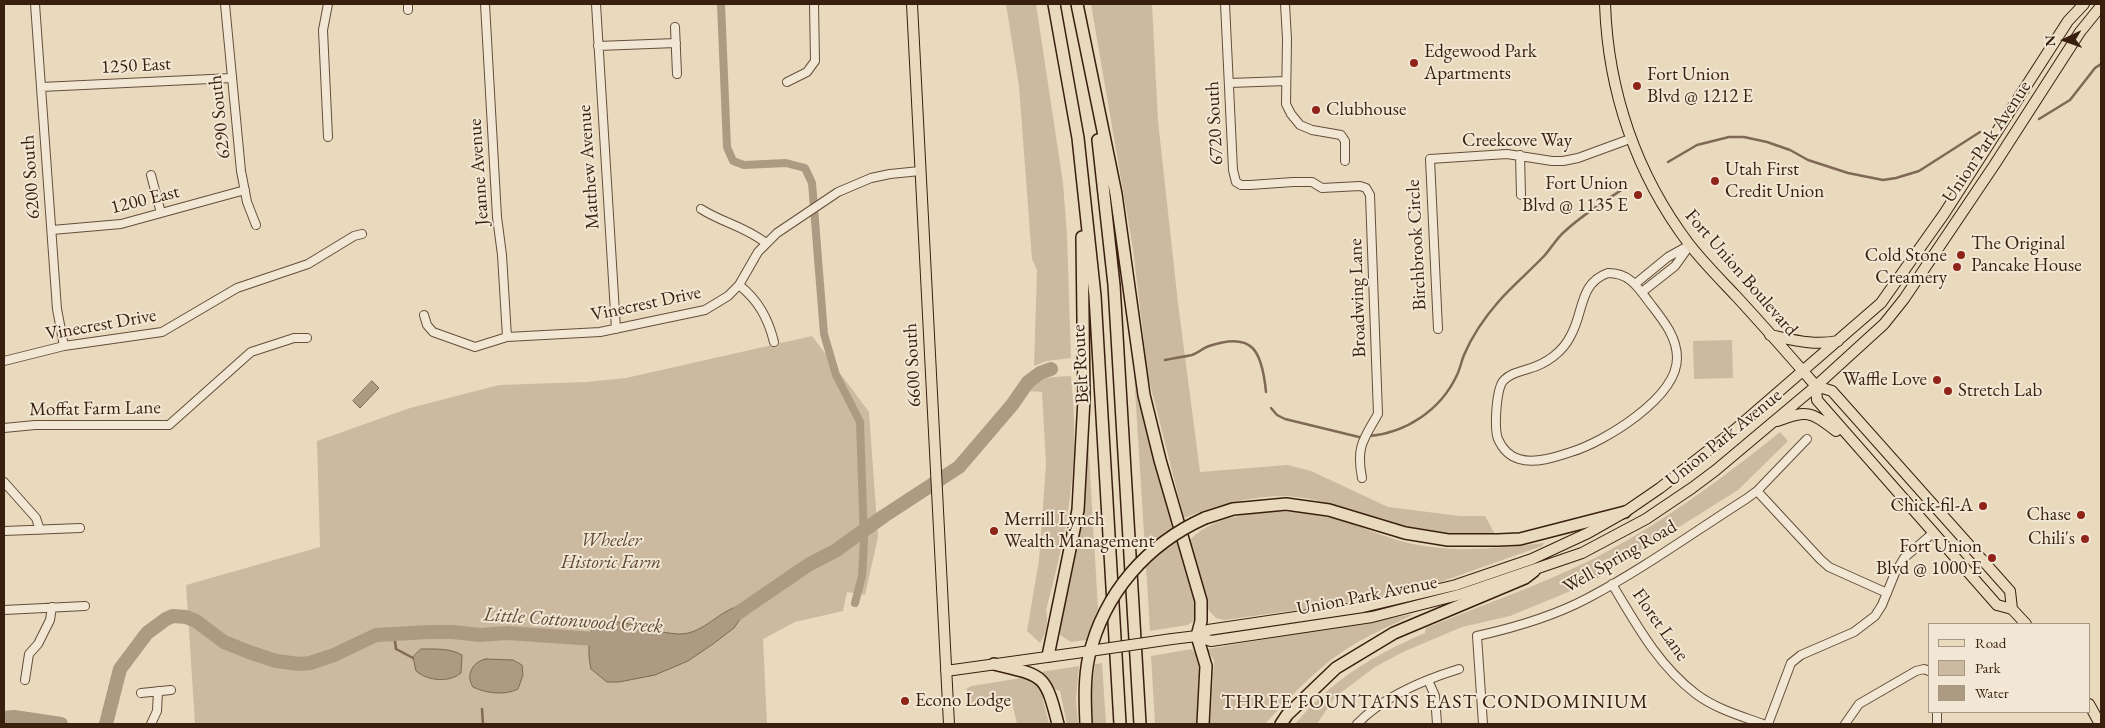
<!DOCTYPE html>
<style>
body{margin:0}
#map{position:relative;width:2105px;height:728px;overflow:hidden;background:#e9dabd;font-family:"EB Garamond",serif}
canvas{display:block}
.frame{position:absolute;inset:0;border:5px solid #391f0e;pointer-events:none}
.legend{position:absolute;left:1928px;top:623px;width:162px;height:90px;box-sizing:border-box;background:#f1e7d4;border:1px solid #a79785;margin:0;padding:6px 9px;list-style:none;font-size:15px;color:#391f0e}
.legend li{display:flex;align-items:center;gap:10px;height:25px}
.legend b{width:25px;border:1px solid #a79785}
.north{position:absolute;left:2040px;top:15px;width:50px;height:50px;-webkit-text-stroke:4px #f1e7d4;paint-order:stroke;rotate:267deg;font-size:14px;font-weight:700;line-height:20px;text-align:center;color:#391f0e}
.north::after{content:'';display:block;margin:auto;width:18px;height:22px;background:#391f0e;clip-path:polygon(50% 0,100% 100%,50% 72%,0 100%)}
</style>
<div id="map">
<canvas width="2105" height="728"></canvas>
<div class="frame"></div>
<ul class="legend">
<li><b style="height:6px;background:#e9dabd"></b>Road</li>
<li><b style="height:14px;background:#cbba9f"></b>Park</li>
<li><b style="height:14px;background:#ad9a82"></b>Water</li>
</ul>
<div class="north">N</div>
</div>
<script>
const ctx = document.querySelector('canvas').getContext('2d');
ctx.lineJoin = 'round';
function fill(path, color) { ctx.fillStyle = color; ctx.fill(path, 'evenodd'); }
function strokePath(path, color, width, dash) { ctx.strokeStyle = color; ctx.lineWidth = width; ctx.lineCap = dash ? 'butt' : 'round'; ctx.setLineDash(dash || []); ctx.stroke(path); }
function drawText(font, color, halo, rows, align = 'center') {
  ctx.font = font + ' "EB Garamond",serif'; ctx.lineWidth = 4; ctx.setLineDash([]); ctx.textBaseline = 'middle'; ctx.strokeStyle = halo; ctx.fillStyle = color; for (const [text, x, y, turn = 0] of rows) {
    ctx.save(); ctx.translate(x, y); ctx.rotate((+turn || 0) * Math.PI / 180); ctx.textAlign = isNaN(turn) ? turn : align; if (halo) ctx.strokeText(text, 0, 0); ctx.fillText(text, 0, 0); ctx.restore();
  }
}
fill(new Path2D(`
 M1006,4H1036L1063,183L1067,235L1071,358L1047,361L1034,366L1037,270L1032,259L1019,86Z
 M1091,4H1152L1158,121L1178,303L1200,472L1287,465L1311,471L1388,507L1460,516H1485L1496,536C1462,535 1431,534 1398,526C1360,516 1324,497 1284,496C1249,496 1216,506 1184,518L1148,376L1133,249Z
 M812,336L869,412L878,537L865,595L847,592L843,611L795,622L763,639L767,724H195L186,585L320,547L317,441L410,408L499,385L586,382L626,378Z
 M1732,340L1733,378L1694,379L1693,341Z
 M1134,373L1165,501L1196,605C1196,615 1197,620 1188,625L1150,631Z
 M1071,376C1072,391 1074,407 1074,422C1076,485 1063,549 1046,610C1049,620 1046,634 1040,643L1027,631L1039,560L1046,464L1042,392L1028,391C1037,376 1054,377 1071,376Z
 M1780,432L1788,441L1738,490L1590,583L1510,616L1462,627L1403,652L1375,667L1335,697L1317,724H1295C1333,679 1372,656 1425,633L1426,628C1482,605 1541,585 1595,558C1662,523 1722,479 1780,432Z
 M1088,438L1098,609L1086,640L1071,642L1060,635L1057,622L1074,558L1081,524Z
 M1279,511C1301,513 1323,515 1344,521C1367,529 1390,539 1413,544C1456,553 1501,548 1544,543L1542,546L1429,586L1340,604L1224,620L1216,618L1209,611L1187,543C1210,517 1247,513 1279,511Z
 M1414,614C1390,626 1364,637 1342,652C1313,672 1288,699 1265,724H1210L1214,660L1207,649Z
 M1192,649L1201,661L1198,724H1155L1151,656Z
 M1102,663L1106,724H1093C1090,704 1092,684 1095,664Z
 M1079,666L1076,699L1078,724H1067L1060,691L1053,689L1048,679L1040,672Z
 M1021,678H1027L1037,683L1044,693L1043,700L1049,724H1017L1011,698L967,703V688L972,686Z`), '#cbba9f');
const water = new Path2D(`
 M372,381L379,388L360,408L353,401Z
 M751,603L734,628L713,644L688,661L655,675L619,682H607L591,669C588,657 587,633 596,623C622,617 650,632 677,634C699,635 711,619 729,610C736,606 744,605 751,603Z
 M421,649C435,649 450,648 462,655L461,673C449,683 428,681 416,671L413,657Z
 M486,659L513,660L522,665L523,675L518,689C505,696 485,693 473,687C465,675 473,661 486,659Z`);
fill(water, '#ad9a82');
strokePath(water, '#7f6954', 1);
strokePath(new Path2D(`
 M2039,119L2070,100L2095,68L2101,64
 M1668,162L1697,145L1729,137H1744L1767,142L1790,150L1808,160L1848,173L1883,180L1896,178L1919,171L1980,132
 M1165,360C1174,358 1183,357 1192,355C1198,353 1203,348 1209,346C1253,331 1262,351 1266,392
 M1271,408L1277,415L1285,419L1359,437
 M1369,436C1406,433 1440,410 1456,377C1460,370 1461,362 1464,355C1472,336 1485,317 1499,301C1513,285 1530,271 1545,255C1552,247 1557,238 1564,232C1582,215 1603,202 1623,189
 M394,634L396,649L413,658
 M482,709L483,724`), '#7f6954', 2.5);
strokePath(new Path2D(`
 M721,4L727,147L733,161L744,165L786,163L805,168L812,183L824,334L836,375L860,422L864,542L862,576L855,603`), '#ad9a82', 8);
strokePath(new Path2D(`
 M738,613L808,565L835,551L884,516L959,467L1012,405L1028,382L1040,373L1051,369
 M4,718L14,717L61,724
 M106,724L120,669L147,633L166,619L173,616L186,617L196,621L224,642L249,652L276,661L299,664L310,663L334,655L376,635L429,632H453L480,635L507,633L610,640`), '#ad9a82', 14);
const minor = new Path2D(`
 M35,4L57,309L64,346
 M225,4L241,171L247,202L256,225
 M328,4L323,30L328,137
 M408,4V10
 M485,4L497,217L502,255L507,337
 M596,4L616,329
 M1225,4L1233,170L1236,182L1241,185H1250L1293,182H1312L1322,188L1360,186L1366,188L1370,195L1378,414C1363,440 1356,447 1362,478
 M1285,4L1287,39L1286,104L1291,114L1300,125L1312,130L1341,135L1345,141V161
 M675,27L677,74
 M598,46L676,43
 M787,82L807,72L815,61L814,4
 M1229,83L1286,81
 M41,87L232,78
 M1520,155L1521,195
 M151,175L161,213
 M701,209C723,223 744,226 766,243
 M52,230L121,224L245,190
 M1608,273C1629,273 1637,286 1649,302C1662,319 1677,336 1677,358C1677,398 1604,442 1571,452C1556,457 1535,464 1519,459C1509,456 1502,448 1498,439C1494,428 1496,388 1504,380C1511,373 1519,372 1528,369C1546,364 1563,352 1571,335C1584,312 1579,283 1608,273Z
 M1635,284L1668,257L1688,246
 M739,285C758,300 768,318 774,342
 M1642,292L1675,266L1690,245
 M424,315L427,325L433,332L475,347L507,337L600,332L705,310L728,296L739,285L758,252L777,233L838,192L871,178L890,174L920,171
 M1438,329L1430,159L1507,154L1552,161H1563L1578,158L1630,139
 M4,361L64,346L162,332L237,288L308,264L354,236L362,234
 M4,428L35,425H169L251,352L294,338H307
 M4,482L36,518L40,530
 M1757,491L1820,559L1829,567L1887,593
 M4,531L80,528
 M1612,584C1636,624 1658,665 1696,694C1716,709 1741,716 1763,724
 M4,610L85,606
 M25,680L29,654L38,644L50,620L52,607
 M1428,680L1435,696L1437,724
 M141,693L171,690
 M1937,712V724
 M151,724L157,711L158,691
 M1357,724C1383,697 1423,680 1459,669
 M1483,724L1477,636C1513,628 1556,615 1588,598C1643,569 1694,532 1746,499L1757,491L1807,439
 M1768,724L1791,663L1801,655L1854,632L1875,616L1882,605L1895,573L1904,558L1933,533
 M1845,724L1859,704L1916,671L1924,669L1929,671`);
const major = new Path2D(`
 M912,4L949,724
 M1605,4C1608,91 1636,174 1689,244C1703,262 1719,278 1735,295C1762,324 1789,355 1816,386L1817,400L1997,605L2012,609
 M1770,335C1794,340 1814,346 1838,341
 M1816,386L1832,391L2010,591L2012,609L2026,624
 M1777,421C1808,410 1810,411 1836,431
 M1197,636L1211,641L1372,617L1462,594L1582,553L1646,519L1692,488L1716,470L1816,386L1884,324L1904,299L1995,164L2080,32L2101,6
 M1172,639L1197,636L1208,630L1363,607L1456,585L1532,559L1588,533L1625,512L1660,488L1731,433L1881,303L1944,214L2068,21L2084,4
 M946,671L1083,652
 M2089,704L2100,724`);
const highway = new Path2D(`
 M1054,4L1078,138L1095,296L1120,724
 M1077,4L1116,194L1144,395L1160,460L1201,601V621L1197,636L1206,666L1203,724
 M1098,140L1114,285L1140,724
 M1205,518L1233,509L1286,504L1329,510L1405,533L1448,540H1498L1520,539L1625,512
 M1048,656L1078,510L1084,399L1082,237
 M994,664C1044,676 1045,673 1058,724
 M1281,724L1287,715L1336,668L1394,633L1525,578L1534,571`);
strokePath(minor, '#654e3a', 10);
strokePath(major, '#391f0e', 12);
strokePath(highway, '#391f0e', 14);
strokePath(minor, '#f1e7d4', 8);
strokePath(major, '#e9dabd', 10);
strokePath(highway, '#e9dabd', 11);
const majorBridge = new Path2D(`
 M1083,652L1172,639`);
const highwayBridge = new Path2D(`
 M1086,724C1085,702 1084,678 1089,656C1104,593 1147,544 1205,518`);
strokePath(majorBridge, '#391f0e', 12, []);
strokePath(highwayBridge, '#391f0e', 14, []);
strokePath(majorBridge, '#e9dabd', 10);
strokePath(highwayBridge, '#e9dabd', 11);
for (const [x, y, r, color] of [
 [1414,63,5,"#8f2418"],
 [1637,86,5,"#8f2418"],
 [1316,110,5,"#8f2418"],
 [1715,181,5,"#8f2418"],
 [1638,195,5,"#8f2418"],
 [1961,255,5,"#8f2418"],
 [1957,267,5,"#8f2418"],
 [1937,380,5,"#8f2418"],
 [1948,391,5,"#8f2418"],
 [1983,506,5,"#8f2418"],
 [2081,515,5,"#8f2418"],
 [994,531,5,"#8f2418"],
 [2085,539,5,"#8f2418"],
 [1992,558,5,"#8f2418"],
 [905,701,5,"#8f2418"]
]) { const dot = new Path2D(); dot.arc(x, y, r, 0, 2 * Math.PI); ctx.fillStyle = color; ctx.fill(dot); strokePath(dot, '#f1e7d4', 2); }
drawText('19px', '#391f0e', '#f1e7d4', [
 ["Edgewood Park",1424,52],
 ["Apartments",1424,74],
 ["Fort Union",1647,75],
 ["Blvd @ 1212 E",1647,97],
 ["Clubhouse",1326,110],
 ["Utah First",1725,170],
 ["Credit Union",1725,192],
 ["Fort Union",1628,184,"right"],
 ["Blvd @ 1135 E",1628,206,"right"],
 ["The Original",1971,244],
 ["Pancake House",1971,266],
 ["Cold Stone",1947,256,"right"],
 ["Creamery",1947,278,"right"],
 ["Waffle Love",1927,380,"right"],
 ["Stretch Lab",1958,391],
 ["Chick-fil-A",1973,506,"right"],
 ["Chase",2071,515,"right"],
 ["Merrill Lynch",1004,520],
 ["Wealth Management",1004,542],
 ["Chili's",2075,539,"right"],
 ["Fort Union",1982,547,"right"],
 ["Blvd @ 1000 E",1982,569,"right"],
 ["Econo Lodge",915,701]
], 'left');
drawText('19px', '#391f0e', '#f1e7d4', [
 ["1250 East",136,66,-3],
 ["6290 South",220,117,-96],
 ["6720 South",1215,123,-93],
 ["Creekcove Way",1517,141],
 ["Union Park Avenue",1987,142,-56],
 ["Matthew Avenue",589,167,-94],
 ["Jeanne Avenue",479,172,-94],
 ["6200 South",31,177,-94],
 ["1200 East",145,200,-14],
 ["Birchbrook Circle",1417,245,-93],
 ["Fort Union Boulevard",1741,273,49],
 ["Broadwing Lane",1358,298,-92],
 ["Vinecrest Drive",646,304,-12],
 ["Vinecrest Drive",101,325,-10],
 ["Belt Route",1081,364,-93],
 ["6600 South",913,365,-93],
 ["Moffat Farm Lane",95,409,-1],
 ["Union Park Avenue",1724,438,-39],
 ["Well Spring Road",1620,557,-30],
 ["Union Park Avenue",1367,596,-11],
 ["Floret Lane",1660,625,55]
]);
drawText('italic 19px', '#5e4632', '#f1e7d4', [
 ["Wheeler",611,541],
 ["Historic Farm",611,563]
]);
drawText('italic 20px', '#624a37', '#f1e7d4', [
 ["Little Cottonwood Creek",573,621,4]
]);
ctx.letterSpacing = '1px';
drawText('20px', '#391f0e', '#f1e7d4', [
 ["THREE FOUNTAINS EAST CONDOMINIUM",1435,703]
]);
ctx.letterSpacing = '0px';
</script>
